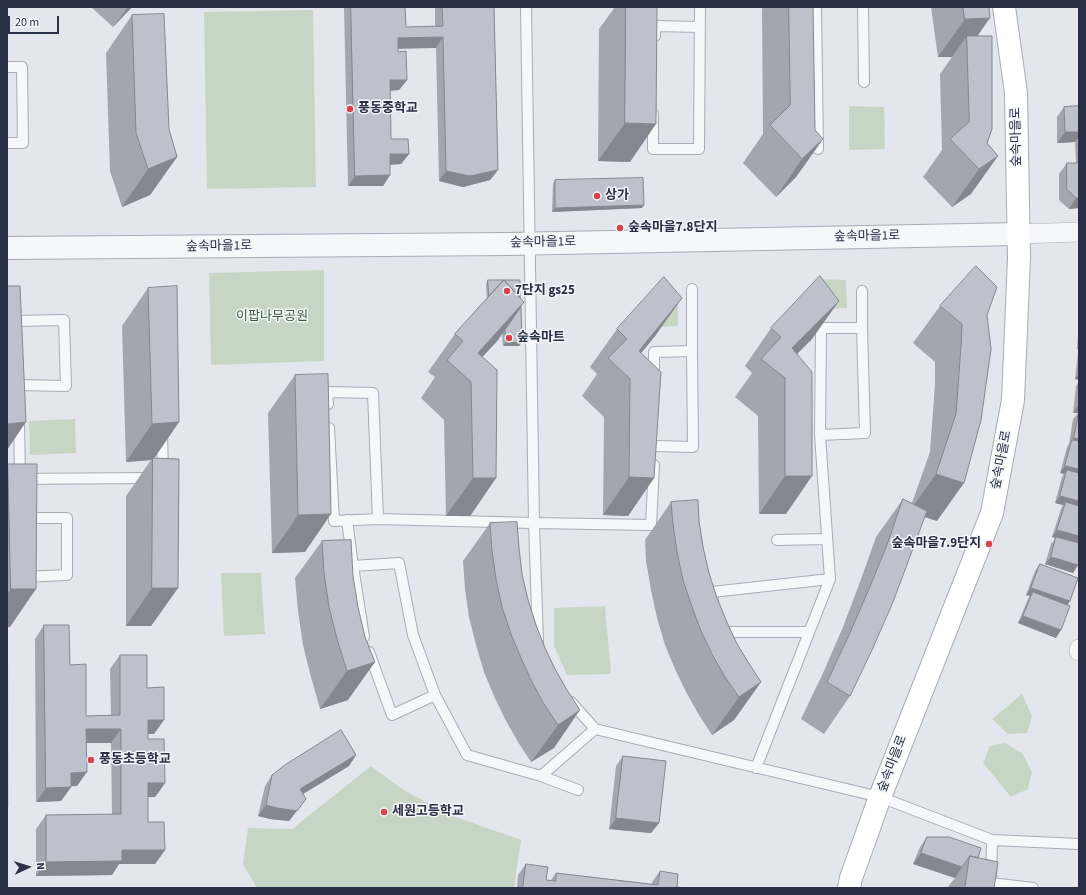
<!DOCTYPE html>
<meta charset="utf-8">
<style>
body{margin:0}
#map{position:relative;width:1086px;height:895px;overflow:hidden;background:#e3e6ec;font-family:"Source Sans 3",sans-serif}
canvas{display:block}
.frame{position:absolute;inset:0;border:8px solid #2a3146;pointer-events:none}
.north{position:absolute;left:8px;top:847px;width:40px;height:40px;-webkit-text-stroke:3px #f3f5f9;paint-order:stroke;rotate:86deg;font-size:11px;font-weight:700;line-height:16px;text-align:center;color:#2a3146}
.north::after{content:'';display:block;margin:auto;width:14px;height:18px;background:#2a3146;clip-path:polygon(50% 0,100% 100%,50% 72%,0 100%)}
.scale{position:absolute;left:8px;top:16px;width:51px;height:18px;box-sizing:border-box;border:2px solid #2a3146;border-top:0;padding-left:5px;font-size:12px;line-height:14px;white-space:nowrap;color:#2a3146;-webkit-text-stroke:3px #f3f5f9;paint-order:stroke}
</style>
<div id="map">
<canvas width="1086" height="895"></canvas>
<div class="frame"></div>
<div class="north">N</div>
<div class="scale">20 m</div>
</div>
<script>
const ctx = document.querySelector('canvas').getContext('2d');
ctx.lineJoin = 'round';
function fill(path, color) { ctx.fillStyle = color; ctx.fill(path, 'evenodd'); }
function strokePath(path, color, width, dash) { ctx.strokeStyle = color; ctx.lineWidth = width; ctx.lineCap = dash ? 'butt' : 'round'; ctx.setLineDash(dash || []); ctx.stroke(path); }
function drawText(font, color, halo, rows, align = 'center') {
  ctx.font = font + ' "Source Sans 3","Noto Sans KR",sans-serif'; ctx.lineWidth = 3; ctx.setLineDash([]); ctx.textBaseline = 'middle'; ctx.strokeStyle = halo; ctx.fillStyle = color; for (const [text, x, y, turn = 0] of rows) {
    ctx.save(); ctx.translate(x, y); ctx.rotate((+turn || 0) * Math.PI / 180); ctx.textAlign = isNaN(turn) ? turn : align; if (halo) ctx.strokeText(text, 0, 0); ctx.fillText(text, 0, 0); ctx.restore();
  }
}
fill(new Path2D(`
 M313,10L316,187L207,189L204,12Z
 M849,106L884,107L885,149L849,150Z
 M324,270V361L211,365L209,273Z
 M819,279L846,280L847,308L820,309Z
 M678,301V326L657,327Z
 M75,419L76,453L30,455L29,421Z
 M221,573H261L265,634L224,636Z
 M605,606L611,674L567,675L554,646V608Z
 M7,645H8L9,807H7Z
 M1022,694L1032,716L1027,733L1008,734L992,719Z
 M1005,743L1022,753L1032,772L1028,789L1011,797L983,763L990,746Z
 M371,766L402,789L450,815L521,840L514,888H257L243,864L248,828L292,829Z`), '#c7d6c4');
const service = new Path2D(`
 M526,7L534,523L538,642
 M816,7L818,149
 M863,7L864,82
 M655,36V26L700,27
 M7,67H22L23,143H7
 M653,114V149H699L700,7
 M692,289V351
 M862,291V328
 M16,327V321L64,320L66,386L18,385
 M654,379V352L692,351L693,447L655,446
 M328,404L327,392L373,393L378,519L534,523L651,525L654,465
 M19,421L20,477
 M329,428L334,521L378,519
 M162,433L163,471
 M7,479L151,478
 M347,520L353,566L364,637
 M777,540L827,539
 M353,566L399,563L413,635L435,695L392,715L369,652
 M22,577L67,575V518H23
 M713,602L712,592L830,579
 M719,632H809
 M435,695L467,755L541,776L595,729
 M571,702L595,729L880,797L992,840L1079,844
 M756,768L830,579L820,435L821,328H862L865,433L820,435
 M541,776L578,790
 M991,883L1033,888
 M991,888L992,840`);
const minor = new Path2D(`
 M1019,234L1079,232
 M1079,649V651`);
const tertiary = new Path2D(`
 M7,248L508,244L1019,234`);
const secondary = new Path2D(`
 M849,888L851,878L880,797L992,513L1013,400L1019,258L1016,93L1004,7`);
strokePath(service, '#a8acb7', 12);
strokePath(minor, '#a8acb7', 20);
strokePath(tertiary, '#a8acb7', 24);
strokePath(secondary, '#a8acb7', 24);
strokePath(service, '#f6f7fa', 10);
strokePath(minor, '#f6f7fa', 19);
strokePath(tertiary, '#f6f7fa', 22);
strokePath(secondary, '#fff', 22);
fill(new Path2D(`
 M91,7H132L113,27Z
 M344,7H405L406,27L435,26V7H494L498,170L490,180L463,187L439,181L436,48H398V52L407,80L399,90L390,91L391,139L409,154L401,164L390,165V175L383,186H348Z
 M615,7H657L630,162L598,161L599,29Z
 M764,7H813L815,130L823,139L796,177L776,197L743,163L763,134L762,9Z
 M931,7H989L978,36L992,129L971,194L952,207L923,177L942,150L940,74L952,57H938Z
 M132,15L177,157L150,195L122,207L110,171L106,53Z
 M1079,106V208L1069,209L1059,200V174L1067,163H1076L1075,142L1057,143V117L1064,107Z
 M555,180L642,208L552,212L553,184Z
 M488,280L521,307L522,342L519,346H503L502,333L498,340L482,357L496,478L470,516H446L444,420L421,398L435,377L428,372L455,334L487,299L486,284Z
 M148,288L179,422L154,458L178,588L151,626H126V496L151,460L126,462L122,326Z
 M682,298L655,336L641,353L654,478L628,516L603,515L604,417L582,396L597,374L590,367L617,329Z
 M940,306L987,315L937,521L925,517L850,696L824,734L801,719L823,673L843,627L860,582L876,537L903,499L912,503L930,452L935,384V362L913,343Z
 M1079,320V349H1077Z
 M771,328L812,339L797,354L786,514H759L758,416L735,397L752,373L745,366Z
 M1079,351V380L1075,379L1078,353Z
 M295,375L305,552L272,553L268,413Z
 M1079,381V563L1073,573L1045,564L1051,544L1056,538L1052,537L1061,509L1063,505L1055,503L1062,477L1064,474L1060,473L1067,447L1069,444L1073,419L1078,413H1073L1076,386Z
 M8,464H37L10,627H7V466Z
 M671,502L699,521L703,547L709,573L717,598L726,620L736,642L748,662L761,682L734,720L712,735L699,715L686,692L675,669L665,645L657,618L651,590L646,561L645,540Z
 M490,523L519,548L522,574L528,600L536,625L545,648L555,669L567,690L554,748L531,762L518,742L505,719L494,696L484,672L476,645L469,617L465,589L463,561Z
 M351,540L348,700L320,709L311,677L303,645L298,611L295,578L322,541Z
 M1040,564L1070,601L1067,605L1056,638L1018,623L1028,599L1030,596L1026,595L1035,571Z
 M44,625L70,665L86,716L111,715L110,669L120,655L147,688L154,734H148V739L165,783L155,797H148V822L165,850L155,864H119L112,875L36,876V829L46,815L112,814L111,743H86L77,786H71V787L61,801L36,802L35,639Z
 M356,755L349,766L303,794L298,809L289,821L270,819L258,816L265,786L272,775Z
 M623,756L659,823L651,833L609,829L616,766Z
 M927,837L978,858L994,888H947L955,878L913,864L920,847Z
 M526,864L546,880H551L556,873L652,884V882L660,871L677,887L686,888H517L518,875Z`), '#a3a6af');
fill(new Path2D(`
 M128,7H132L113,27Z
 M990,18L967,51V36L952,57H938L965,19Z
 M443,37L436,48L390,49L398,38Z
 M390,80H407L399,90L382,91Z
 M625,123L656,124L630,162L598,161Z
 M1065,132H1079V137L1075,142L1057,143Z
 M823,139L796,177L776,197L802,159Z
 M390,154H409L401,164L383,165Z
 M998,156L971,194L952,207L979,169Z
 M177,157L150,195L122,207L148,169Z
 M498,170L490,180L463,187L439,181L446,171Z
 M390,175L383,186H348L355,176Z
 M1076,198H1079V208L1069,209Z
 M644,205L642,208L552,212L555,208Z
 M682,298L655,336L624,374L639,351Z
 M839,301L812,339L778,373L792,348Z
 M524,302L498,340L465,376L478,353Z
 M522,342L519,346H503L506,343Z
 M1079,374V380L1075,379Z
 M1078,406H1079V414V412L1078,413H1073Z
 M26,422L7,450V424Z
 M179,422L153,460V458L151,460L126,462L152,424Z
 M1074,438L1079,439V447L1071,442Z
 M1065,466L1079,469V478L1067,470L1064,474L1060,473Z
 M936,474L964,483L937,521L909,512Z
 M785,476H812L786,514H759Z
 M629,477L654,478L628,516L603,515Z
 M473,478H496L470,516H446Z
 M1060,496L1079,501V509L1066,502L1063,505L1055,503Z
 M331,514L305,552L272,553L298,515Z
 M1057,530L1079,536V545L1056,537V538L1052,537Z
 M1051,557L1078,565L1073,573L1045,564Z
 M152,588H178L151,626H126Z
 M1031,588L1070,601L1065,609L1033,592L1030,596L1026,595Z
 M11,589H36L10,627H7V594Z
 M1023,616L1061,630L1056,638L1018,623Z
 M375,662L348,700L320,709L347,671Z
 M761,682L734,720L712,735L739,697Z
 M580,710L554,748L531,762L558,725Z
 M148,720H164L154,734H138Z
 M86,729H121L111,743H76Z
 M356,755L349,766L293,800L300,789Z
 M87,772L77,786L61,787L71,773Z
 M148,783H165L155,797H139Z
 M71,787L61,801L36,802L46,788Z
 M306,799L289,821L270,819L258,816L266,805Z
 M616,818L659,823L651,833L609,829Z
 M122,850H165L155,864H119L112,875L36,876L46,862Z
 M921,853L962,867L955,878L913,864Z`), '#84878f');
const building = new Path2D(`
 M351,7H405L406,27L443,26L442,7H494L498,170L470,176L446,171L443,37L398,38V52L406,51L407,80H390L391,139H408L409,154H390V175L355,176Z
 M626,7H657L656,124L625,123Z
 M789,7H813L815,130L823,139L802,159L770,125L790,105Z
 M963,7H989L990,18L965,19Z
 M164,14L169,129L177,157L148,169L136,133L132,15Z
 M967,36H992V129L987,143L998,156L979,169L950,139L969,122Z
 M1079,106V132H1065L1064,107Z
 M1067,163H1079V198H1076L1067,189Z
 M643,178L644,205L555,208V180Z
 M976,266L997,287L987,315L991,349L981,420L964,483L936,474L956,414L961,346L962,324L940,306Z
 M820,276L839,301L792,348L812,372V476H785V378L761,359L781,337L771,328Z
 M664,277L682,298L639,351L661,372L654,478L629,477L630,379L608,358L627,339L617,329Z
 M488,280H520V298L504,280L489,296Z
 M504,280L524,302L478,353L497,370L496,478H473L471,382L447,360L463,341L455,334Z
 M7,286H20L26,422L7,424Z
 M177,286L179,422L152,424L148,288Z
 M521,307L522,342L506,343L505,330Z
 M328,374L331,514L298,515L295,375Z
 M1079,412V439L1074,438Z
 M1072,440L1079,441V469L1065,466Z
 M153,458L179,459L178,588H152Z
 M8,464H37L36,589H11Z
 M1067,470L1079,473V501L1060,496Z
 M903,499L927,511L893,602L872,650L850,696L827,682L849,635L869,589L887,545Z
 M698,500L699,521L703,547L709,573L717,598L726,620L736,642L748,662L761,682L739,697L725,677L712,654L701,631L692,607L683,580L677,552L673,524L671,502Z
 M1066,502L1079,506V536L1057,530Z
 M517,522L519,548L522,574L528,600L536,625L545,648L555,669L567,690L580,710L558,725L544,704L532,682L521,658L511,634L502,607L496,579L492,551L490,523Z
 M1056,537L1079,543V563L1078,565L1051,557Z
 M351,540L353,576L358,607L365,637L375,662L347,671L337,639L329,607L324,573L322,541Z
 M1040,564L1078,578L1070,601L1031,588Z
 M1033,592L1070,606L1061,630L1023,616Z
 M44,625H69L70,665L86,664V716L120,715V655H147V688L164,687V720H148V739H164L165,783H148V822H164L165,850H122V861L46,862V815L121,814V729H86L87,772L71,773V787L46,788Z
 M341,730L356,755L300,789L306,799L297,811L277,808L266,805L272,775L285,765Z
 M623,756L666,761L659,823L616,818Z
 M927,837H949L981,848L978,858L970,856L962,867L921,853Z
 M970,856L998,862L994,888H965Z
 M526,864L548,867L546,880L556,881V873L658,885L660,871L678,874L677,887L686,888H523Z`);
fill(building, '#bdc1cc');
strokePath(building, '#84878f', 1);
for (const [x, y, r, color] of [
 [350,109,4,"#d7434c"],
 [597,196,4,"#d7434c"],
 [620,228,4,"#d7434c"],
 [507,291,4,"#d7434c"],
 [509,338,4,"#d7434c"],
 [989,544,4,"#d7434c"],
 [91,760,4,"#d7434c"],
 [384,812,4,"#d7434c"]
]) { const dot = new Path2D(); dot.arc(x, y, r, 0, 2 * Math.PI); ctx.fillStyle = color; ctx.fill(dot); strokePath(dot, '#f3f5f9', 1.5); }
drawText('bold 13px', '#2a3146', '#f3f5f9', [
 ["풍동중학교",358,109],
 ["상가",605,196],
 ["숲속마을7.8단지",628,228],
 ["7단지 gs25",515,291],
 ["숲속마트",517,338],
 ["숲속마을7.9단지",981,544,"right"],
 ["풍동초등학교",99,760],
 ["세원고등학교",392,812]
], 'left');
drawText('13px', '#2a3146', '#f3f5f9', [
 ["숲속마을로",1017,137,-91],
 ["숲속마을1로",867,237,-1],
 ["숲속마을1로",543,243,-1],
 ["숲속마을1로",219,247,-1],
 ["숲속마을로",1002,460,-79],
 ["숲속마을로",893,764,-69]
]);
drawText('13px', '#3b6236', '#f3f5f9', [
 ["이팝나무공원",272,317]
]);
</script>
